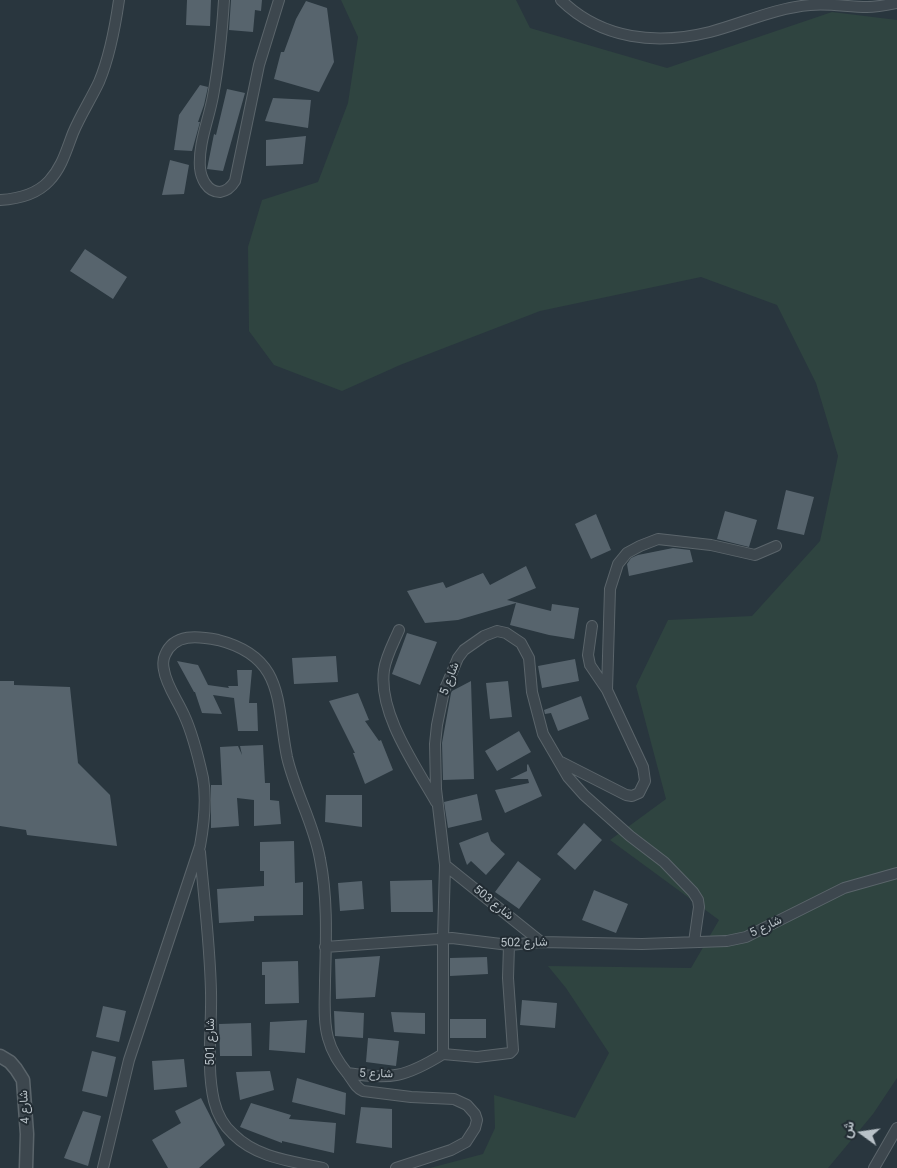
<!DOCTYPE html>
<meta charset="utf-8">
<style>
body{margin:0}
#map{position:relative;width:897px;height:1168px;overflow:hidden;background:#29363e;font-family:Roboto,Vazirmatn,sans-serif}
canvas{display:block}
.north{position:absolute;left:837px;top:1108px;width:50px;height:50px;-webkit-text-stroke:4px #222c33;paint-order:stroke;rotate:284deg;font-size:14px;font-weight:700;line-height:20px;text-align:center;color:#b9c2c8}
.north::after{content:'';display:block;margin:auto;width:18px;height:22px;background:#b9c2c8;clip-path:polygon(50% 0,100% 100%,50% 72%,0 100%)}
</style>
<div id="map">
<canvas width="897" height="1168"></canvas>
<div class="north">ش</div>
</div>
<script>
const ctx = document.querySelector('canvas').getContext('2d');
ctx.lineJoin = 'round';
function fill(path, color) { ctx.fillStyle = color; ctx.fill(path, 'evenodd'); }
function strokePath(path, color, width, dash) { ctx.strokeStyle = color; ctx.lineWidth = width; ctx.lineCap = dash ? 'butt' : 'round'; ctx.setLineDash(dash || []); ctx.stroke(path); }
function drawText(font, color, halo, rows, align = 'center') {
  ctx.font = font + ' Roboto,Vazirmatn,sans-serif'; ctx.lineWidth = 4; ctx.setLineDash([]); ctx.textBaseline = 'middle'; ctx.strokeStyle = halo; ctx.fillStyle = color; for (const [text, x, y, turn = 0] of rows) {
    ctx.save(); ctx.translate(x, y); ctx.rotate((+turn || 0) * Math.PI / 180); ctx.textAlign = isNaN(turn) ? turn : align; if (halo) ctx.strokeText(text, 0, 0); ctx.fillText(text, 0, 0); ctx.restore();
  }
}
fill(new Path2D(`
 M341,0H516L530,28L667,68L832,12L897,20V1078L873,1114L828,1168H430L483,1154L495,1128L494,1095L575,1118L609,1053L566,988L548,966L691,968L719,920L610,840L666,799L636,686L668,620L752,616L820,541L838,456L816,383L777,305L701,277L540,311L400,365L342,391L274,365L249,331L248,247L262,200L318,182L348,103L358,37Z`), '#2f4440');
fill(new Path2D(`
 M187,0H211L210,26L186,25Z
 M231,0H262L261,11L255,10L253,32L229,30Z
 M306,1L327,8L334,62L319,92L274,79L281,52H284L296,19Z
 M200,85L208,87L204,105L198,122H200L192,151L174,150L179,115Z
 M227,89L245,93L223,171L207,169L214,134L216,135Z
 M273,98L311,100L308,128L265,121Z
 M306,136L303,164L266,166V140Z
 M170,160L189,165L184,194L162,195Z
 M85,249L127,277L113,299L70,271Z
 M786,490L814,497L804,535L777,529Z
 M725,511L757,520L749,547L717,539Z
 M596,514L611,550L591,559L575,524Z
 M673,548L690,550L693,562L629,576L627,564L631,558L638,555Z
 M526,566L536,588L507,600L551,611L552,604L579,608L574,639L549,635L510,625L516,603L458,620L425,623L407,591L443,582L446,588L483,573L490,585Z
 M407,633L437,642L420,685L392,674Z
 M336,656L338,682L294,684L292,658Z
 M575,659L579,681L542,688L538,666Z
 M177,661L198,665L208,685L229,688L228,686H238L237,670H252L249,703H257L258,731H238L234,698L213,695L222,714L202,713L195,692H194Z
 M0,681H14V685L70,687L78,763L110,795L117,846L27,835L26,830L0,826Z
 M471,681L474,779L443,780L442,743L451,693L452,691Z
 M508,681L512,717L490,719L486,683Z
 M358,693L369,720L365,721L379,741L381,740L393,770L365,784L353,753H355L329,701Z
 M581,696L589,719L558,731L551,713L545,714L544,710Z
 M519,731L531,752L497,771L485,751Z
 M263,745L265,783H270V800L279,801L281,824L254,826V800L237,798L239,826L211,828V785H222L220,747L238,746L242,755L240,746Z
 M528,764L542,796L505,813L495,790L529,783L528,779H510L527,771V765Z
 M477,794L482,820L448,828L444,802Z
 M326,795H362V827L325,822Z
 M584,823L602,840L575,870L557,854Z
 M488,832L491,841L505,854L486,875L471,861L467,865L459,843Z
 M294,841L295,883L303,882V915L254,916V921L219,923L217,889L264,886V871H260V842Z
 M518,861L541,879L519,909L495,892Z
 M432,880L433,912H391L390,881Z
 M362,881L364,909L340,911L338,883Z
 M594,890L628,904L616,933L582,920Z
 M380,956L375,997L336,999L335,959Z
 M487,957L488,974L450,976V958Z
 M298,961L299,1003L265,1004V975H262V962Z
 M522,1000L557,1003L555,1028L520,1025Z
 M103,1006L126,1011L119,1042L96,1037Z
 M334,1011L364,1013L363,1038L335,1036Z
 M391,1012L425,1013V1034L394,1032Z
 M450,1019H486V1038H450Z
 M307,1020L305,1053L269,1050L270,1022Z
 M251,1023L252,1056H220L219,1024Z
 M368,1038L399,1041L396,1066L366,1062Z
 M92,1051L116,1057L107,1097L82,1091Z
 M184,1059L187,1087L154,1090L152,1061Z
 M270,1071L274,1090L240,1100L236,1072Z
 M297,1078L346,1093L345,1115L292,1102Z
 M201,1098L225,1145L199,1168H168L152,1140L181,1123L175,1111Z
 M251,1103L291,1115L289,1119L336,1123L334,1153L282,1141V1143L240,1127Z
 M361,1107L392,1109V1148L356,1143Z
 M83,1111L101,1116L88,1166L64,1158Z`), '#57646d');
const minor = new Path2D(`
 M224,0C222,32 219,64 213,96C209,119 198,144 200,168C201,178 207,192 220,192C227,191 232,186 235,181L259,65L279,0
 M561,0C602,40 657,45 710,32C744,23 775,8 810,5C829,3 848,7 867,7C877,7 887,5 897,3
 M0,200C17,199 37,194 49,181C62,167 66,151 73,133C80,116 91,99 99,82C110,56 115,28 119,0
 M399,630C394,642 386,656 384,670C378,713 415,765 436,802
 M607,690L610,589L618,564L627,553L640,546L658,539L711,545L755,555L776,546
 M561,762L626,795L632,796L639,793L645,781L643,767L607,690L590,665L588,655L592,626
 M200,852C204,898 210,945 211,992C212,1028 206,1066 214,1101C217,1113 224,1126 233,1134C257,1158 291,1161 323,1168
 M445,865L541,942
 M325,947L452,938L509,945L541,942L642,944L727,941L746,937L844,888L897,873
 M443,1054V939L445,865L436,789L435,744L437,725L444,691L458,658L464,650L484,636L497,631L506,633L521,643L529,658L532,692L543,734L568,777L584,795L630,836L664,862L693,892L698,900L699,907L694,942
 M443,1054L477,1057L510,1053L513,1050L508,978L509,945
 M347,1073C391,1080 406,1077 443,1054
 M103,1168L129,1060L200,846C204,824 207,801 203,778C199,760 192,732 184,715C178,701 166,685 164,670C163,666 163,659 165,655C174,633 198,636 218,640C285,657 276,702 287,757C295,792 314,824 320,859C328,899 326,941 325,981C325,1000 323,1020 328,1038C332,1053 339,1063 348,1074C353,1081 356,1088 363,1091L411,1097L454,1099L467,1105L475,1114L477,1120L475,1128L466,1142L451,1150L396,1168
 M874,1168L897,1128`);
const tertiary = new Path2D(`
 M0,1056L10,1062L16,1069L23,1080L27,1134L26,1168`);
strokePath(minor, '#5b656b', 12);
strokePath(tertiary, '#5b656b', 15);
strokePath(minor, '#3d474e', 10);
strokePath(tertiary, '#3d474e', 12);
drawText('12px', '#b9c2c8', '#222c33', [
 ["شارع 5",450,679,-69],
 ["شارع 503",493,903,39],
 ["شارع 5",766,927,-26],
 ["شارع 502",524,943,-1],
 ["شارع 501",211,1042,-90],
 ["شارع 5",376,1074,1],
 ["شارع 4",25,1107,-93]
]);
</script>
